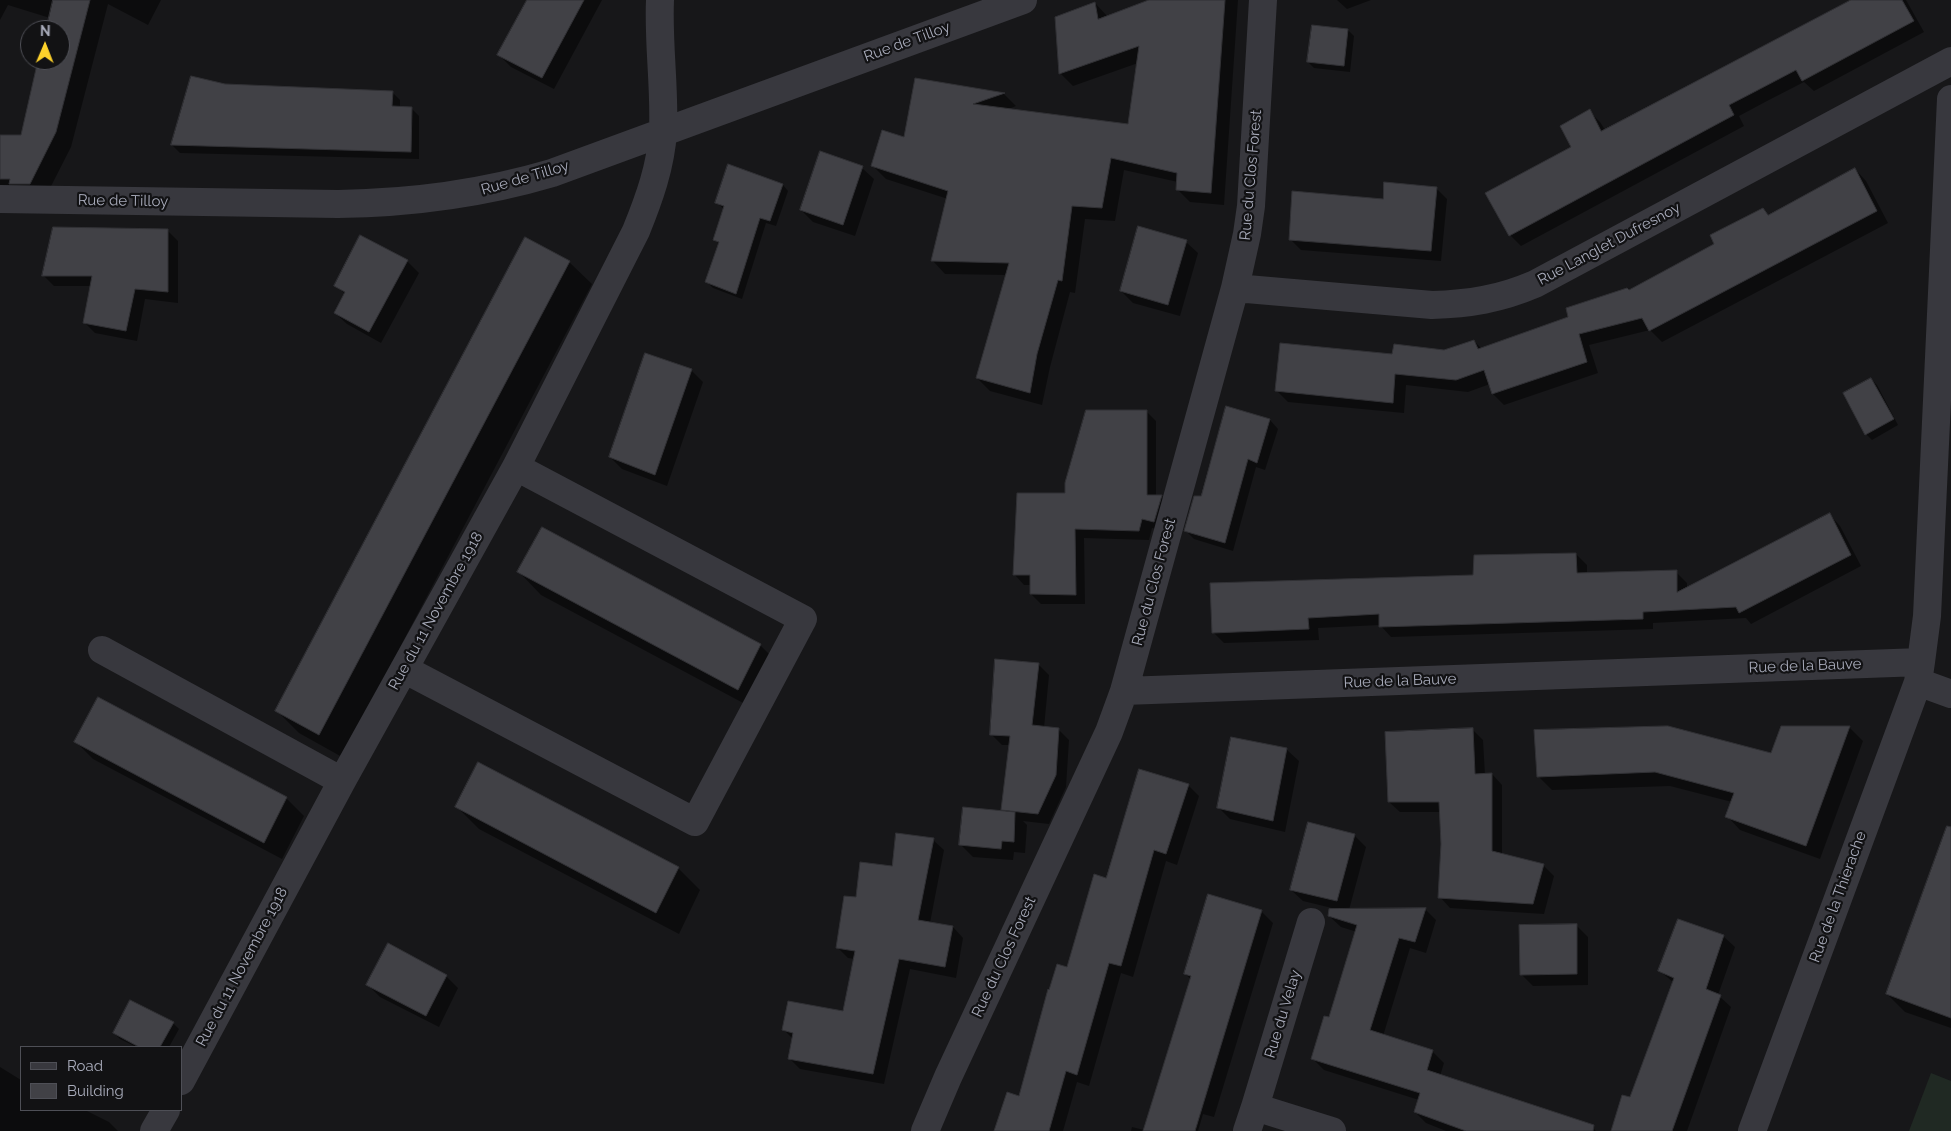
<!DOCTYPE html>
<style>
body{margin:0}
#map{position:relative;width:1951px;height:1131px;overflow:hidden;background:#171719;font-family:Raleway,sans-serif}
canvas{display:block}
.legend{position:absolute;left:20px;top:1046px;width:162px;height:65px;box-sizing:border-box;background:#121214;border:1px solid #4e4f56;margin:0;padding:6px 9px;list-style:none;font-size:15px;color:#a8abba}
.legend li{display:flex;align-items:center;gap:10px;height:25px}
.legend b{width:25px;border:1px solid #4e4f56}
.north{position:absolute;left:20px;top:20px;width:50px;height:50px;box-sizing:border-box;background:#121214;border:1px solid #4e4f56;border-radius:50%;rotate:1deg;font-size:14px;font-weight:700;line-height:20px;text-align:center;color:#a8abba}
.north::after{content:'';display:block;margin:auto;width:18px;height:22px;background:#fdd12b;clip-path:polygon(50% 0,100% 100%,50% 72%,0 100%)}
</style>
<div id="map">
<canvas width="1951" height="1131"></canvas>
<ul class="legend">
<li><b style="height:6px;background:#38383e"></b>Road</li>
<li><b style="height:14px;background:#414146"></b>Building</li>
</ul>
<div class="north">N</div>
</div>
<script>
const ctx = document.querySelector('canvas').getContext('2d');
ctx.lineJoin = 'round';
function fill(path, color) { ctx.fillStyle = color; ctx.fill(path, 'evenodd'); }
function strokePath(path, color, width, dash) { ctx.strokeStyle = color; ctx.lineWidth = width; ctx.lineCap = dash ? 'butt' : 'round'; ctx.setLineDash(dash || []); ctx.stroke(path); }
function drawText(font, color, halo, rows, align = 'center') {
  ctx.font = font + ' Raleway,sans-serif'; ctx.lineWidth = 4.5; ctx.setLineDash([]); ctx.textBaseline = 'middle'; ctx.strokeStyle = halo; ctx.fillStyle = color; for (const [text, x, y, turn = 0] of rows) {
    ctx.save(); ctx.translate(x, y); ctx.rotate((+turn || 0) * Math.PI / 180); ctx.textAlign = isNaN(turn) ? turn : align; if (halo) ctx.strokeText(text, 0, 0); ctx.fillText(text, 0, 0); ctx.restore();
  }
}
fill(new Path2D(`
 M1931,1073L1951,1081V1131H1909Z`), '#202923');
fill(new Path2D(`
 M0,0H161L148,25L108,4L71,147L45,198L0,193V136L22,137L40,60H60V30H47L50,18L8,5L0,20Z
 M529,0H602L554,89L511,67L499,55Z
 M1153,0H1238L1224,205L1190,202L1177,189L1178,182L1124,170L1115,221L1085,219L1075,293L1070,292L1050,367L1042,405L990,391L977,378L1006,275L945,274L933,261L948,199L886,179L873,166L905,138L916,80L1004,94L1016,106L1006,110L1129,125L1138,63L1073,86L1060,73L1095,3L1108,17Z
 M1337,0H1371L1347,9Z
 M1855,0H1906L1924,32L1814,91L1804,82L1767,101L1739,116L1744,126L1521,246L1510,235L1573,148L1589,111L1600,122L1605,130Z
 M1348,30L1354,36L1350,72L1314,68L1308,62Z
 M225,85L392,92L400,100V108H411L419,116V159L180,153L172,145Z
 M862,168L874,179L855,236L813,222L801,210Z
 M1855,169L1866,181L1888,223L1662,342L1650,330L1589,345L1598,373L1504,405L1493,394L1490,384L1468,392L1406,385L1404,413L1288,402L1277,391L1393,356L1444,351L1474,341L1482,349L1570,318L1629,291L1715,245L1763,210L1769,216Z
 M783,185L788,191L776,226L766,223L742,299L713,288L707,282L720,244L715,240L724,209L716,202Z
 M1437,189L1447,199L1441,261L1301,250L1290,239Z
 M167,230L178,241V303L145,299L137,341L95,333L84,322L91,286H54L43,275Z
 M1186,242L1198,253L1180,316L1133,303L1121,291Z
 M407,261L419,273L381,343L347,324L335,313L345,294L336,285Z
 M569,262L592,284L342,757L299,733L277,711Z
 M691,370L703,382L667,486L622,469L610,457Z
 M1871,379L1877,385L1898,425L1872,440L1866,434Z
 M1146,411L1156,421V496H1161L1171,506L1164,531L1152,528L1149,540L1084,538L1085,604H1041L1031,594V585H1024L1015,575L1067,495Z
 M1270,420L1278,429L1265,470L1256,467L1233,551L1194,539L1186,531L1202,497Z
 M1830,515L1840,526L1861,566L1751,624L1746,618L1653,623V629L1391,637L1380,625L1318,628L1319,640L1224,643L1213,632L1576,554L1587,565V574L1676,572L1687,583V589Z
 M519,572L760,645L782,667L760,712L541,595Z
 M1038,664L1049,675L1044,728L1058,729L1069,740L1066,787L1049,824L1023,821L1027,825L1025,853L1014,852L1013,860L973,857L961,845L1005,812L1003,810L1010,745H1002L991,734Z
 M1849,727L1863,741L1820,859L1740,830L1727,816L1732,802L1670,786L1552,790L1538,776L1772,755Z
 M1472,729L1483,740L1485,775L1492,774L1502,785V855L1544,866L1554,876L1544,914L1450,908L1440,897L1442,844L1441,812H1400L1389,802Z
 M1232,738L1287,750L1299,761L1285,832L1230,819L1218,807Z
 M76,742L286,798L304,816L282,859L93,759Z
 M1188,785L1199,796L1177,865L1166,861L1133,977L1121,973L1089,1086L1077,1082L1063,1131H996L1020,1097L1068,968L1106,879Z
 M457,807L678,868L700,890L679,934L479,829Z
 M1309,823L1355,836L1366,847L1349,910L1425,909L1436,920L1426,953L1410,948L1383,1036L1432,1051L1444,1063L1440,1076L1589,1124L1596,1131H1446L1426,1123L1415,1112L1419,1100L1324,1070L1312,1058L1330,1019L1357,932L1341,927L1329,916L1336,909L1303,901L1291,890Z
 M933,840L944,850L930,923L953,927L963,938L956,978L910,969L884,1084L800,1069L789,1058L793,1039L784,1030L844,1012L855,959L848,958L838,948L857,899L893,867Z
 M1951,842V1028L1905,1012L1887,994Z
 M1261,911L1273,923L1214,1117L1203,1114L1198,1131H1131L1132,1127L1144,1130L1192,980L1185,974Z
 M1576,925L1588,937V985L1533,986L1521,974Z
 M1723,936L1735,947L1718,995L1731,1007L1687,1131H1612L1631,1099L1674,983L1660,971Z
 M446,976L458,988L439,1027L380,997L368,985Z
 M173,1023L179,1029L169,1047H136L120,1039L114,1033Z
 M0,1067L21,1080V1110H85L109,1122L118,1131H0Z`), '#0007');
const building = new Path2D(`
 M53,0H90L56,132L30,184H9L10,179H0V135H21L38,60H60V30H46Z
 M527,0H584L542,78L497,55Z
 M1149,0H1225L1211,193L1176,190L1177,173L1111,158L1102,208L1072,206L1062,281L1058,280L1037,354L1030,393L976,378L1009,263L931,261L948,191L871,166L882,130L904,137L915,78L1005,93L973,104L1128,124L1139,46L1059,74L1055,17L1095,2L1098,19Z
 M1851,0H1902L1914,21L1802,81L1796,70L1756,91L1729,105L1734,115L1509,236L1485,193L1571,147L1560,126L1590,109L1601,131Z
 M1312,25L1348,29L1344,66L1307,62Z
 M191,76L225,84L393,91L392,106L412,107L411,152L171,145Z
 M820,151L863,166L843,225L800,210Z
 M728,164L783,184L770,221L760,218L736,294L705,282L719,242L713,240L724,206L715,203Z
 M1855,168L1877,211L1649,331L1642,318L1579,334L1587,362L1492,394L1484,370L1456,380L1395,374L1393,403L1275,391L1280,343L1392,354L1394,344L1444,350L1474,340L1478,349L1568,317L1566,308L1627,288L1629,290L1714,244L1710,235L1763,208L1768,215Z
 M1384,182L1437,187L1431,251L1289,240L1292,191L1383,199Z
 M1138,226L1187,240L1168,305L1120,291Z
 M53,227L168,229V292L135,289L126,331L83,323L92,276H42Z
 M360,235L408,260L369,332L334,313L345,292L334,286Z
 M525,237L570,261L319,735L275,711Z
 M645,353L692,369L655,475L609,457Z
 M1871,378L1894,419L1865,435L1843,393Z
 M1226,406L1270,419L1257,463L1248,459L1225,543L1184,531L1194,496H1201Z
 M1086,410H1147V495H1162L1154,522L1142,519L1139,531L1075,529L1076,595L1030,594V575H1013L1017,493H1065V483Z
 M1830,513L1851,555L1739,613L1736,607L1643,612V619L1379,627V614L1308,618L1309,629L1212,633L1210,583L1473,575L1474,555L1576,553L1577,573L1677,570V592Z
 M542,527L761,644L738,690L517,572Z
 M995,659L1039,663L1032,725L1059,728L1056,775L1038,814L1001,810L1010,736L990,735Z
 M98,697L287,797L264,843L74,742Z
 M1668,726L1771,753L1781,726H1850L1806,846L1725,817L1734,793L1655,772L1537,777L1534,730Z
 M1473,728L1475,774L1492,773V851L1544,864L1533,904L1438,898L1441,844L1439,802H1388L1385,732Z
 M1231,737L1287,748L1273,821L1217,808Z
 M478,762L679,867L656,913L455,807Z
 M1139,769L1189,784L1166,854L1154,850L1121,966L1109,963L1077,1075L1066,1071L1049,1131H994L1007,1092L1019,1096L1048,989L1049,990L1057,964L1067,967L1094,874L1106,878Z
 M963,807L1015,812L1014,842L1002,841L1001,849L959,845Z
 M1308,822L1355,834L1337,901L1290,890Z
 M1947,826L1951,827V1018L1886,994Z
 M896,833L934,838L918,920L953,926L945,967L899,959L873,1074L788,1059L793,1033L782,1030L788,1001L843,1011L855,951L836,948L844,896L856,897L860,862L892,866Z
 M1208,894L1262,910L1195,1131H1143L1191,976L1184,974Z
 M1426,908L1415,942L1399,938L1370,1030L1433,1050L1427,1070L1594,1125L1593,1131H1466L1414,1112L1420,1093L1311,1059L1324,1016L1329,1017L1357,925L1328,916L1329,909Z
 M1678,919L1724,935L1706,989L1721,995L1672,1131H1611L1622,1095L1630,1097L1674,978L1658,971Z
 M1577,924V974L1520,975L1519,925Z
 M388,943L447,975L426,1016L366,985Z
 M130,1000L174,1022L160,1047H139L113,1033Z`);
fill(building, '#414146');
strokePath(building, '#313135', 1);
strokePath(new Path2D(`
 M0,199L338,204C411,203 481,194 552,173L1023,0
 M1235,288L1432,305C1469,304 1500,299 1535,284L1951,61
 M102,650L342,781
 M404,669L695,822L803,619L516,467
 M1918,682L1951,694
 M1124,691L1921,662L1927,616L1951,99
 M181,1081L342,781L516,467L636,231C649,199 661,166 663,131C665,87 658,44 660,0
 M1255,1107L1311,922
 M154,1131L166,1110
 M925,1131L948,1077L1109,732L1124,691L1235,288L1247,234L1251,206L1263,0
 M1247,1131L1255,1107L1332,1131
 M1752,1131L1918,682L1921,662`), '#38383e', 28);
drawText('15px', '#a8abba', '#121214', [
 ["Rue de Tilloy",907,42,-20],
 ["Rue du Clos Forest",1251,175,-85],
 ["Rue de Tilloy",525,178,-16],
 ["Rue de Tilloy",123,201,1],
 ["Rue Langlet Dufresnoy",1609,244,-28],
 ["Rue du Clos Forest",1154,582,-75],
 ["Rue du 11 Novembre 1918",436,611,-61],
 ["Rue de la Bauve",1805,666,-2],
 ["Rue de la Bauve",1400,681,-2],
 ["Rue de la Thierache",1838,897,-70],
 ["Rue du Clos Forest",1004,957,-65],
 ["Rue du 11 Novembre 1918",242,967,-62],
 ["Rue du Velay",1283,1014,-73]
]);
</script>
